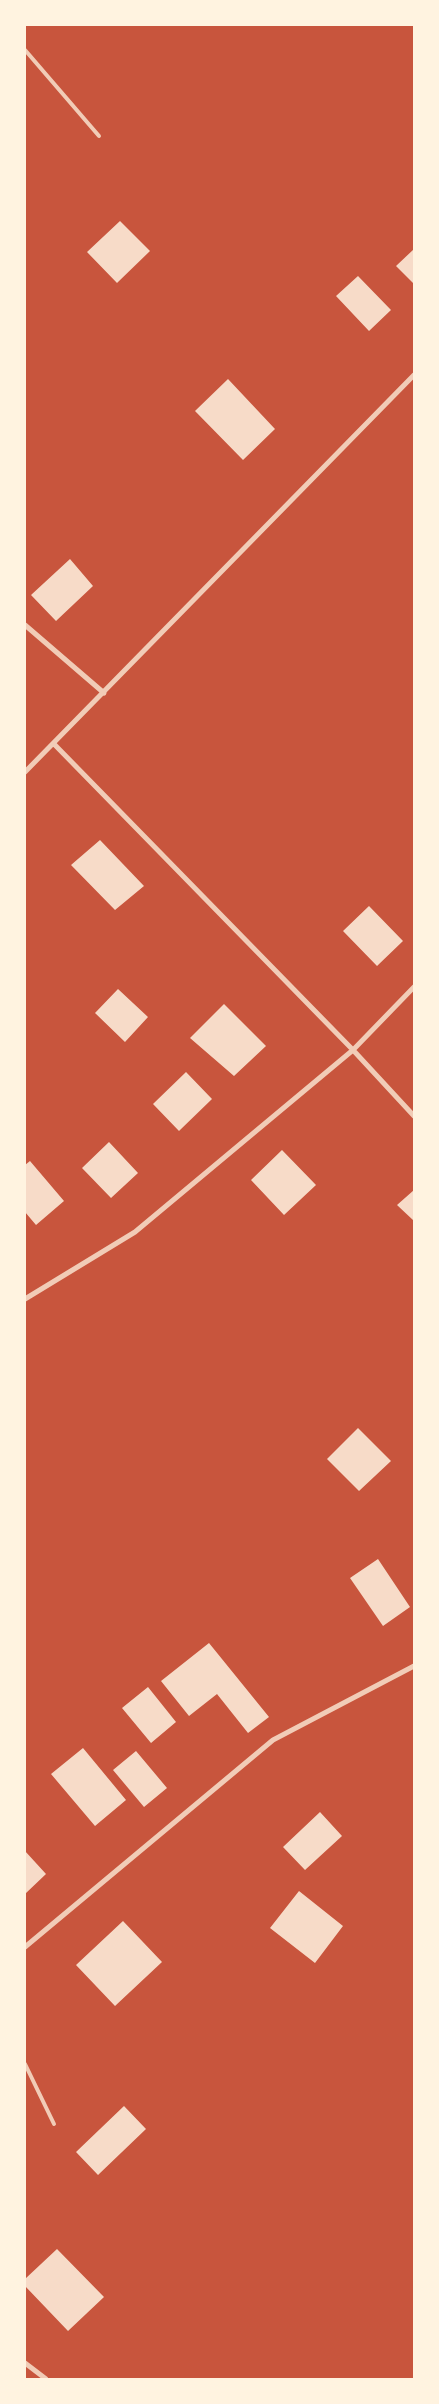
<!DOCTYPE html>
<style>
body{margin:0}
#map{position:relative;width:439px;height:2404px;overflow:hidden;background:#c8553d;font-family:"Exo 2",sans-serif}
canvas{display:block}
.frame{position:absolute;inset:0;border:26px solid #fff3e0;pointer-events:none}
</style>
<div id="map">
<canvas width="439" height="2404"></canvas>
<div class="frame"></div>
</div>
<script>
const ctx = document.querySelector('canvas').getContext('2d');
ctx.lineJoin = 'round';
function fill(path, color) { ctx.fillStyle = color; ctx.fill(path, 'evenodd'); }
function strokePath(path, color, width, dash) { ctx.strokeStyle = color; ctx.lineWidth = width; ctx.lineCap = dash ? 'butt' : 'round'; ctx.setLineDash(dash || []); ctx.stroke(path); }
fill(new Path2D(`
 M120,221L150,251L117,283L87,252Z
 M414,249V284L396,266Z
 M358,276L391,310L369,331L336,296Z
 M228,379L275,429L243,460L195,411Z
 M70,559L93,586L56,621L31,595Z
 M100,840L144,886L115,910L71,865Z
 M369,906L403,941L377,966L343,931Z
 M118,989L148,1017L125,1042L95,1013Z
 M224,1004L266,1046L234,1076L190,1038Z
 M186,1072L212,1099L179,1131L153,1104Z
 M109,1142L138,1173L111,1198L82,1168Z
 M282,1150L316,1185L284,1215L251,1180Z
 M30,1161L64,1201L36,1225L25,1212V1165Z
 M414,1190V1221L397,1205Z
 M358,1428L391,1461L359,1491L327,1459Z
 M378,1559L410,1607L383,1626L350,1578Z
 M209,1643L269,1717L248,1733L217,1694L189,1716L161,1681Z
 M148,1687L176,1722L151,1743L122,1708Z
 M83,1748L126,1800L95,1826L51,1774Z
 M136,1751L167,1788L144,1807L113,1770Z
 M320,1812L342,1836L305,1870L283,1847Z
 M25,1851L46,1874L25,1894Z
 M299,1891L343,1926L315,1963L270,1928Z
 M123,1921L162,1962L115,2006L76,1965Z
 M124,2106L146,2129L98,2175L76,2152Z
 M57,2249L104,2297L68,2331L25,2286V2279Z`), '#f7dbc8');
strokePath(new Path2D(`
 M25,50L99,136
 M25,2064L54,2124`), '#f1ccb7', 4);
strokePath(new Path2D(`
 M25,625L104,693
 M54,744L353,1050L414,1116
 M25,772L414,375
 M25,1299L135,1232L353,1050L414,987
 M25,1947L273,1740L414,1666
 M25,2363L46,2379`), '#f1ccb7', 5);
</script>
